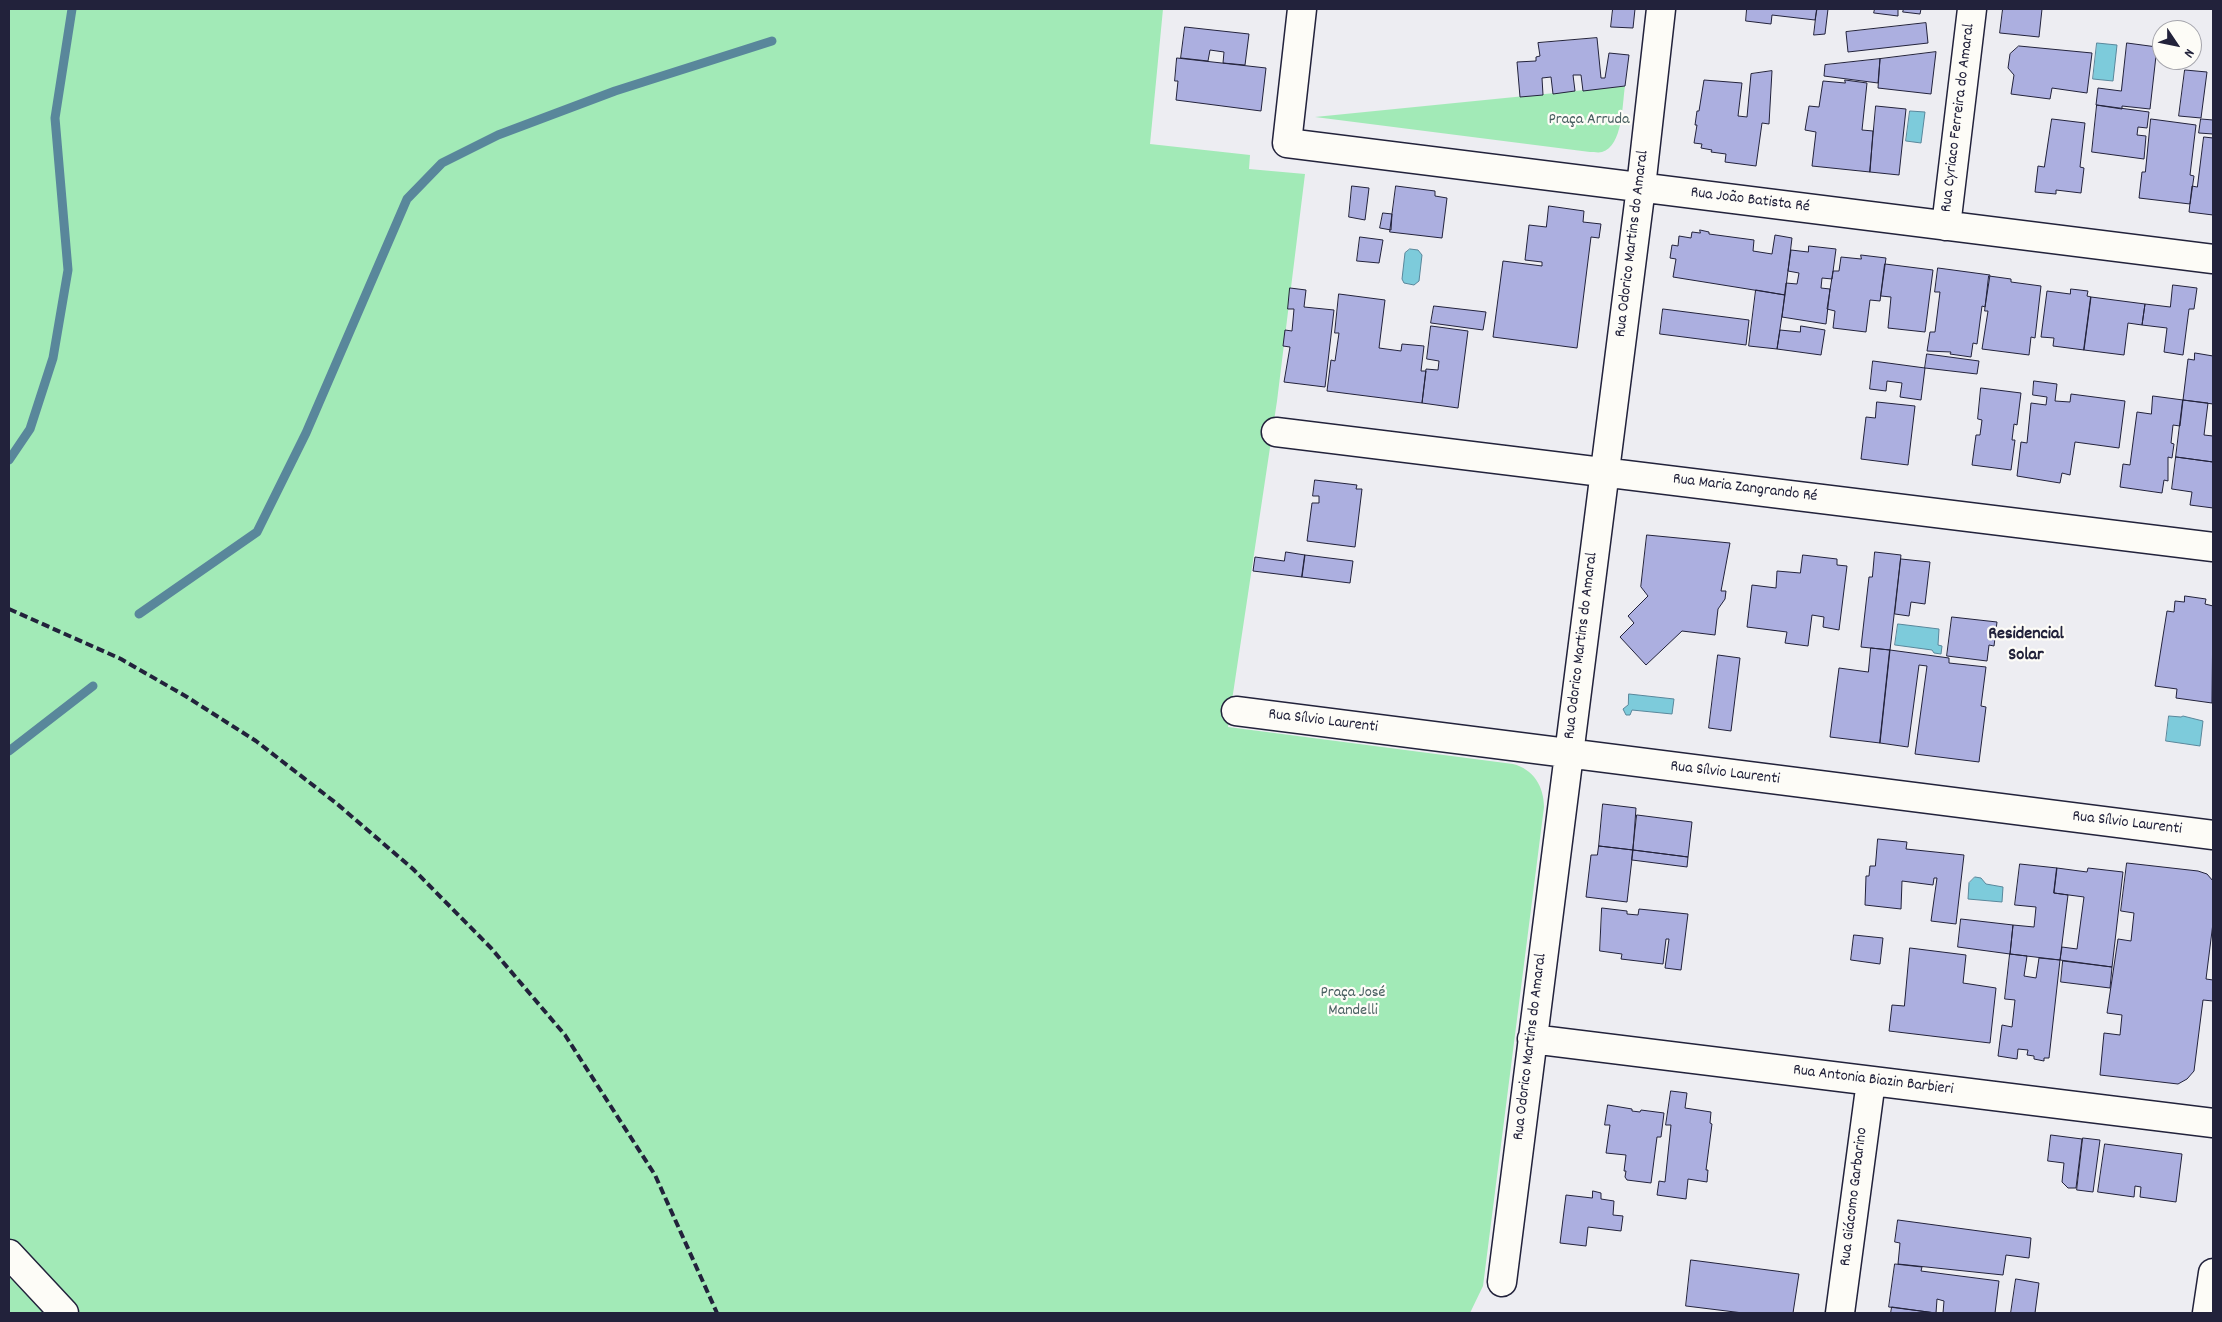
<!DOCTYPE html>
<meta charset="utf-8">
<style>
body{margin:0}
#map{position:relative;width:2222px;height:1322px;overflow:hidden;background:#ededf2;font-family:Dekko,sans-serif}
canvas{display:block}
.frame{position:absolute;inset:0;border:10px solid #22223b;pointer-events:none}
.north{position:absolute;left:2152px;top:20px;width:50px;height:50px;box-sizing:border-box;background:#fdfcf7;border:1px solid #a5a5ac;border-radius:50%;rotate:124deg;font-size:14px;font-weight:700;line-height:20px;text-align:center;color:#22223b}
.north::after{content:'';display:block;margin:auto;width:18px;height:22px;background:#22223b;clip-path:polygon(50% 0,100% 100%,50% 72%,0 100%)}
</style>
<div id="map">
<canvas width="2222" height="1322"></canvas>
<div class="frame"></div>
<div class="north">N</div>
</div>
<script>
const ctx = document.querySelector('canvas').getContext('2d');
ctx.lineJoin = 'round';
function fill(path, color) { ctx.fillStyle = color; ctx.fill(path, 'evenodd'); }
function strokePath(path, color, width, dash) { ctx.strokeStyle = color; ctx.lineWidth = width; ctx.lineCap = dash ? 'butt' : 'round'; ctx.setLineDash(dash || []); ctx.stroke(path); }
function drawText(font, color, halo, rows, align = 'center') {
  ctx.font = font + ' Dekko,sans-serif'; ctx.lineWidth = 4.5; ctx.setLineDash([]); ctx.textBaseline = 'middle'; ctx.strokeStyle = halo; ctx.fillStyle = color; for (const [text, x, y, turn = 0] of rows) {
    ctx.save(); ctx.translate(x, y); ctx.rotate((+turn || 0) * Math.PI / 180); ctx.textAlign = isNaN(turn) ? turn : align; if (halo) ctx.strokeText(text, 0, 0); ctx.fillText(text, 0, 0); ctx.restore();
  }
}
fill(new Path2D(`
 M9,9H1163L1150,144L1250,155L1249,169L1305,174L1277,401L1228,727L1513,764C1533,769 1544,786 1544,807L1483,1286L1470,1313H9Z
 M1625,86C1622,105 1623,146 1602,152C1599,153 1593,152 1590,152L1315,117Z`), '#a2eab7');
const water = new Path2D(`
 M2097,43L2117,45L2113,81L2093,79Z
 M1910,111L1925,112L1921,143L1906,141Z
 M1410,249L1418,250L1422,255L1419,281L1414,285L1404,283L1402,279L1405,253Z
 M1898,624L1939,629L1938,645L1942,646L1941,654L1934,653L1932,650L1895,645Z
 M1629,694L1674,699L1672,714L1632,710L1630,715H1626L1623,709L1628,705Z
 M2169,716L2181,717L2183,716L2203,721L2200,746L2166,741Z
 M1975,877L1981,878L1986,884L2003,887L2002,902L1968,899L1969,883Z`);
fill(water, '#7dcbdb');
strokePath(water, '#59879b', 1);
strokePath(new Path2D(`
 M9,460L30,429L53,358L68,270L55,118L72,9
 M139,614L257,532L306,433L407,199L442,163L498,135L615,91L772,41
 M9,751L93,686`), '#59879b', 9);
const building = new Path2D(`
 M1613,9H1635L1633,28L1611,27Z
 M1747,9H1817L1815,20L1772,15L1771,24L1746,21Z
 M1817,9H1828L1825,34L1814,35Z
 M1875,9H1898V16L1874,13Z
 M1904,9H1921L1920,14L1903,12Z
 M2003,9H2042L2039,37L2000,33Z
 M1926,23L1928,43L1848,52L1846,32Z
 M1185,27L1249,34L1245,65L1223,63L1224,52L1210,50L1208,61L1181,58Z
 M1597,38L1601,78H1605L1609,53L1629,55L1625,86L1583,91L1581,75H1573L1575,91L1553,94L1551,77L1542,78L1543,95L1520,97L1517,62L1536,61V57L1540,56L1538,43Z
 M2127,43L2157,47L2150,109L2122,106V109L2096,105L2098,88L2121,91Z
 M2019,46L2092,53L2087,93L2052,88L2050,99L2011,94L2014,75L2008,68L2010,54Z
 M1936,52L1931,94L1878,88L1880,59Z
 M1177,58L1266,68L1261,111L1176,100L1178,81H1175Z
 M1880,59L1878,83L1824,76L1825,65Z
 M2185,70L2207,72L2201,118L2179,116Z
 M1772,71L1769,124L1762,123L1756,166L1725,162L1726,154L1711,152L1712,150L1701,148L1702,144L1694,143L1697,125H1695L1697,111H1699L1704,80L1742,83L1738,116L1747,117L1751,74Z
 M1845,80L1867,83L1862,130L1873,131L1870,172L1812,166L1816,132L1805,130L1809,106L1819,107L1823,81L1845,83Z
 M2097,105L2149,112L2147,128L2138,127L2137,135L2146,136L2144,159L2092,152Z
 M1876,106L1906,109L1899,175L1870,172Z
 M2052,119L2085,123L2080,167L2084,168L2081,193L2056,190V194L2035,192L2038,166L2044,167Z
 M2151,119L2196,125L2190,175L2194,176L2190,204L2139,198L2142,172H2145Z
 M2201,119L2213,120V134L2199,133Z
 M2204,137L2213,138V215L2189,212L2192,186L2197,187Z
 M1352,186L1369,188L1365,220L1349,217Z
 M1396,186L1435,191V196L1447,198L1442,238L1390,232Z
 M1549,206L1584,211L1583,222L1601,224L1599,238L1591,237L1577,348L1493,337L1503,261L1542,266V262L1525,260L1529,225L1546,227Z
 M1383,213L1392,214L1391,230L1380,228Z
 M1700,230L1709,232V234L1754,240L1753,251L1772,254L1775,235L1792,238L1785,295L1673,277L1676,259L1670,258L1672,245L1678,246L1679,236L1691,238L1692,232L1700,233Z
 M1360,237L1383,240L1379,263L1357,261Z
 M1809,246L1836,249L1832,279L1822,278L1821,288L1830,289L1826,324L1782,317L1786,283L1797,284L1799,273L1788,271L1791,250L1808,252Z
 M1861,255L1886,258L1880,301L1870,300L1866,332L1833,328L1835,311L1827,309L1833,271H1839L1841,257L1861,259Z
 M1885,264L1933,270L1925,332L1888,328L1891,297L1881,296Z
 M1938,268L1990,275L1985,307L1982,306L1977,344L1973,343L1971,357L1950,354L1951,352L1927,351L1930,332H1935L1940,292H1935Z
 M1989,276L2011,279V282L2041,286L2035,338L2031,337L2029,355L1982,349L1988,311H1985Z
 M2173,285L2197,288L2194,309H2189L2183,355L2164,352L2167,328L2142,325L2145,304L2170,307Z
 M1290,288L1306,290L1304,307L1334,310L1325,387L1284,382L1290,347L1283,346L1285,330L1292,331L1294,309H1288Z
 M2071,289L2088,291L2087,296L2091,297L2084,350L2053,346L2054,338L2041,337L2047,291L2070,294Z
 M1756,290L1785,295L1777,349L1749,346Z
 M1339,294L1385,300L1379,348L1401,351L1402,344L1424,346L1421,371H1426L1422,403L1327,391L1331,360L1335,361L1339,333H1335Z
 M2091,297L2145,304L2142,325L2128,323L2124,355L2084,350Z
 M1434,306L1486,312L1483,330L1431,323Z
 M1663,309L1749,320L1746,345L1660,334Z
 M1431,326L1468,331L1458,408L1422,403L1426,369L1438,370L1439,361L1427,359Z
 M1801,326L1825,330L1821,355L1777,349L1780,330L1800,332Z
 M2195,353L2213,356V353V404L2183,400L2188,359L2194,360Z
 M1927,354L1979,361L1977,374L1925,368Z
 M1873,361L1925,368L1921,400L1900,397L1902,383L1887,381L1886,391L1870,389Z
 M2034,381L2057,384L2055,401L2070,402L2071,394L2125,401L2119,448L2075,442L2070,475L2062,473L2060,483L2017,476L2021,442L2027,443L2031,403L2046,405L2047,397L2033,395Z
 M1981,388L2021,393L2017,425L2014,424L2012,440H2015L2011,470L1972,465L1976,435H1980L1982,420L1978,419Z
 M2153,396L2183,400L2180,426L2173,425L2171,443L2174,444L2172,458L2168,457V481L2164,480L2162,493L2120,487L2123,464L2130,465L2137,412L2151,414Z
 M2183,400L2208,403L2204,435L2213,436V462L2176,457Z
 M1877,402L1915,406L1908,465L1861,459L1866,417L1875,418Z
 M2176,457L2213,462V508L2190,505L2192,492L2172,489Z
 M1315,480L1357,485L1356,489H1362L1355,547L1307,541L1312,503H1319V496H1313Z
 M1647,535L1730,543L1721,591H1726L1725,599L1718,609L1715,635L1682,631L1646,665L1620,637L1634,623L1628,616L1648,596L1641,587Z
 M1286,552L1305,555L1302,577L1253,571L1255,557L1284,561Z
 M1875,552L1901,555L1890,650L1861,647L1869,577H1872Z
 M1305,555L1353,561L1350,583L1302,577Z
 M1803,555L1837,559V565L1847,566L1839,630L1823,627L1824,617L1812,615L1808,646L1785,643L1787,632L1747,627L1752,585L1776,588L1777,571L1800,573Z
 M1901,559L1930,562L1925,604L1911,602L1909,616L1895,614Z
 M2185,596L2206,599L2205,604L2213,606L2212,703L2176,698L2177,689L2155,686L2167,611L2174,612L2175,601L2184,602Z
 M1952,617L1997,622L1994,646L1989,645L1987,661L1947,656Z
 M1871,648L1890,650L1880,743L1830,737L1839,668L1868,672Z
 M1890,650L1949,658V663L1986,667L1981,706L1986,707L1979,762L1915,754L1927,666L1919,665L1908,747L1880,743Z
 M1718,655L1740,658L1731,731L1709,728Z
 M1603,804L1636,808L1633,850L1599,846Z
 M1637,815L1692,822L1688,857L1633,850Z
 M1878,839L1907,842L1906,849L1964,855L1956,924L1931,921L1937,878H1934L1933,885L1902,881L1901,909L1865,905L1866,876H1869L1870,866H1875Z
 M1599,846L1633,850L1627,902L1586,897L1591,855H1597Z
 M1633,850L1688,857L1687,867L1632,860Z
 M2127,863L2198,871L2207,874L2213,881V923L2206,979L2213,980V1001L2203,1000L2194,1071L2187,1079L2178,1084L2100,1075L2104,1033L2120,1035L2122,1015L2107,1013L2118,939L2131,941L2134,913L2121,911Z
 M2020,864L2057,868L2054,893L2068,895L2060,960L2010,954L2013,925L2034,927L2036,907L2015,905Z
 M2057,868L2087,872L2088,868L2123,872L2112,967L2060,960L2062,947L2077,949L2084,897L2054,893Z
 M1602,908L1627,911V914L1638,915L1639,909L1688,914L1681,970L1665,968L1669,939H1666L1663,964L1621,959L1622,954L1600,951Z
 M1961,919L2013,925L2010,954L1958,947Z
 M1854,935L1883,938L1880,964L1851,960Z
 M1910,948L1966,955L1963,983L1996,988L1990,1043L1889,1031L1892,1005L1904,1006Z
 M2010,954L2027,956L2024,976L2036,978L2039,958L2060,960L2049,1058H2044V1061L2034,1059V1056L2027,1055L2028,1050L2018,1049L2017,1059L1998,1056L2002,1025L2012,1027L2015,1000L2005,999Z
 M2063,961L2112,967L2110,988L2061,982Z
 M1671,1091L1687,1093L1685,1108L1711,1112L1710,1123L1712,1124L1706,1170H1708L1707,1182L1688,1179L1686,1199L1657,1195L1659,1181L1665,1182L1671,1125H1666Z
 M1608,1105L1632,1109V1111L1640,1112L1641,1110L1664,1113L1661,1137H1657L1651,1183L1627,1180L1625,1177L1626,1171H1624L1626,1155L1606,1153L1610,1125H1605Z
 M2051,1135L2082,1139L2076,1188H2068L2062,1182L2064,1163L2048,1161Z
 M2083,1138L2100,1140L2093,1192L2077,1190Z
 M2105,1144L2182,1154L2176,1202L2140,1197L2141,1187L2135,1186L2134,1197L2098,1192Z
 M1593,1191L1601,1193V1199L1614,1201L1613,1215L1623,1216L1621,1231L1588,1227L1586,1246L1560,1243L1566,1195L1592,1198Z
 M1898,1220L2031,1238L2029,1258L2006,1255L2003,1275L1898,1264L1900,1243L1895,1242Z
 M1691,1260L1799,1274L1793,1313H1743L1686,1306Z
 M1895,1264L1922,1267L1921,1271L1999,1281L1995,1313H1943L1944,1301L1937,1299L1936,1313L1889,1307Z
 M2016,1279L2039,1283L2035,1313H2011Z
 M1892,1307L1935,1313H1891Z`);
fill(building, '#acafe0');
strokePath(building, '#22223b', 1);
const minor = new Path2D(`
 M1302,9L1287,143L2213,259
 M1946,226L1972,9
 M1276,432L2213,547
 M1236,711L2213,835
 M1532,1039L2213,1123
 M1502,1282L1641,187L1661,9
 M1840,1313L1871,1081
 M2207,1313L2213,1273`);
const primary = new Path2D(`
 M9,1254L64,1313`);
strokePath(minor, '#22223b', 31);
strokePath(primary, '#22223b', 31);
strokePath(minor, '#fdfcf7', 28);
strokePath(primary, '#fdfcf7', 28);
strokePath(new Path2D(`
 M9,609L121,659L187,697L256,741L336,803L413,869L491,948L565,1035L655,1175L717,1313`), '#22223b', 4, [8, 4]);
drawText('16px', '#22223b', '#fdfcf7', [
 ["Rua Cyriaco Ferreira do Amaral",1959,118,-83],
 ["Rua João Batista Ré",1750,201,7],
 ["Rua Odorico Martins do Amaral",1633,244,-83],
 ["Rua Maria Zangrando Ré",1745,489,7],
 ["Rua Odorico Martins do Amaral",1582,646,-83],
 ["Rua Sílvio Laurenti",1323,722,7],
 ["Rua Sílvio Laurenti",1725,774,7],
 ["Rua Sílvio Laurenti",2127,824,7],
 ["Rua Odorico Martins do Amaral",1531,1047,-83],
 ["Rua Antonia Biazin Barbieri",1873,1081,7],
 ["Rua Giácomo Garbarino",1855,1197,-83]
]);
drawText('16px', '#485e60', '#fdfcf7', [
 ["Praça Arruda",1589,121],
 ["Praça José",1353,994],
 ["Mandelli",1353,1012]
]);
drawText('bold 18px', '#22223b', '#fdfcf7', [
 ["Residencial",2026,636],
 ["Solar",2026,657]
]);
</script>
